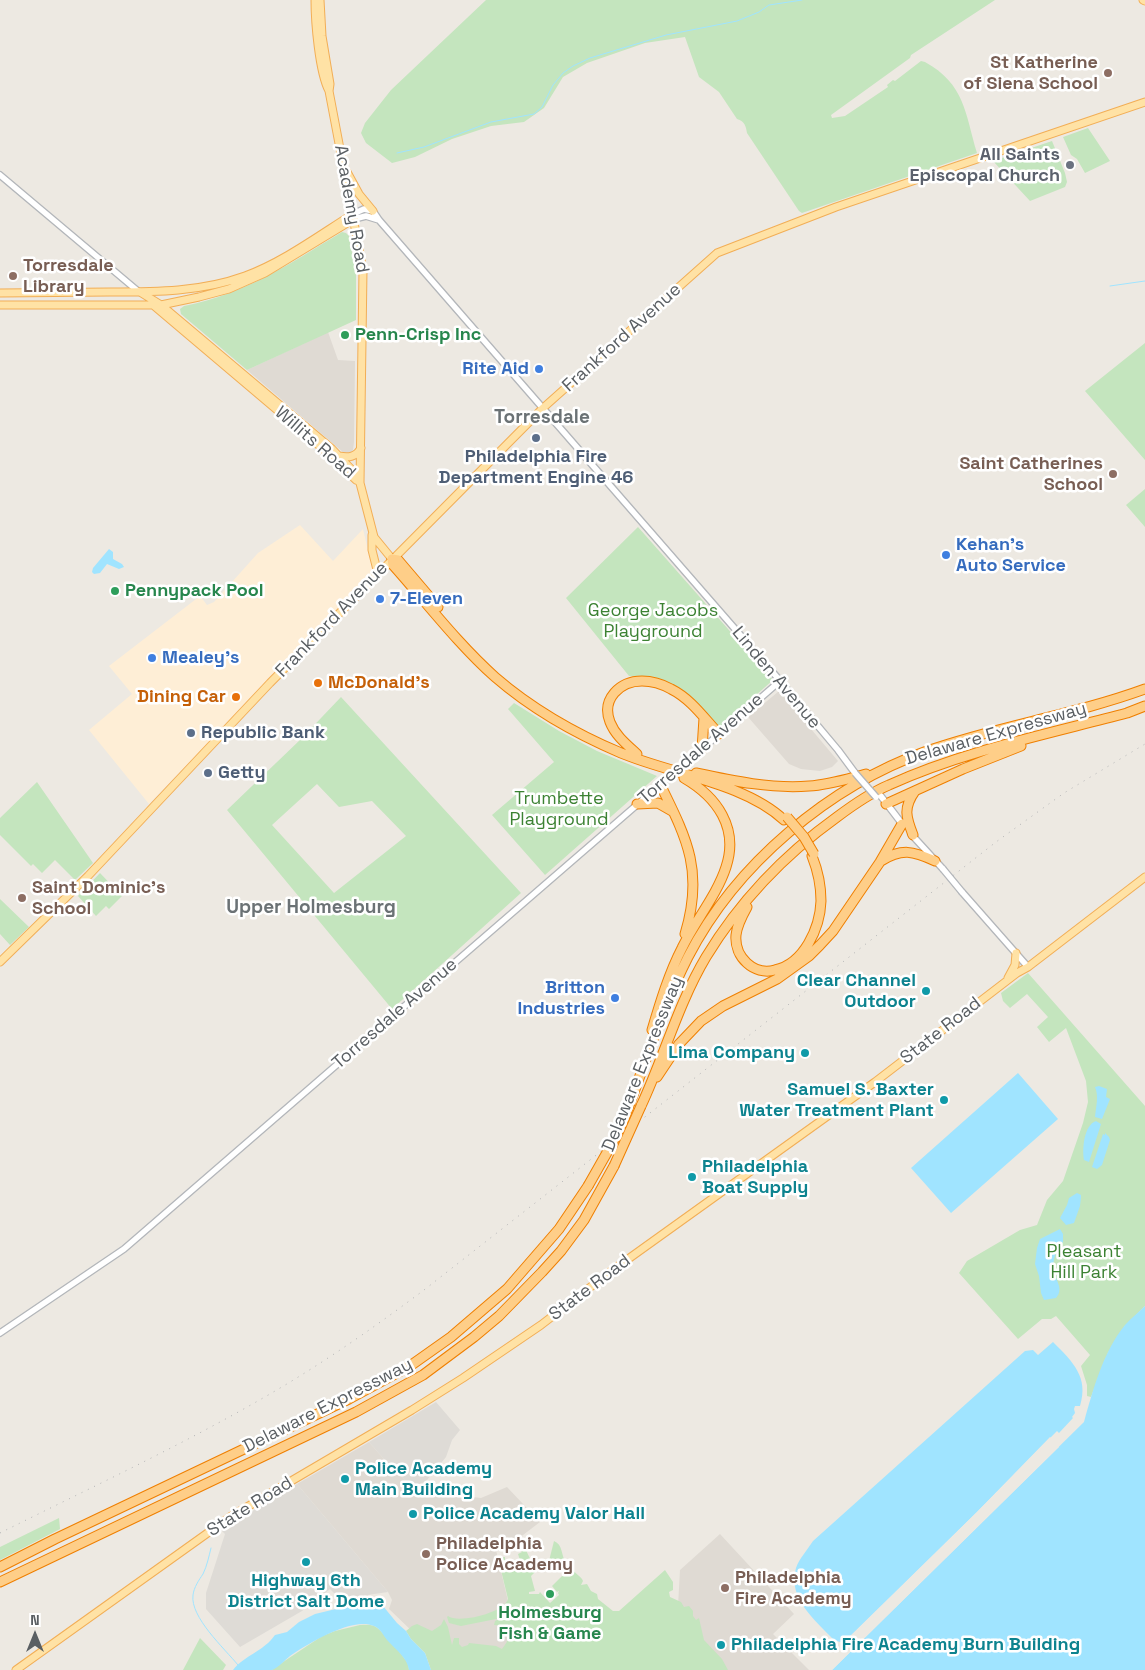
<!DOCTYPE html>
<style>
body{margin:0}
#map{position:relative;width:1145px;height:1670px;overflow:hidden;background:#ede9e2;font-family:"Space Grotesk",sans-serif}
canvas{display:block}
.north{position:absolute;left:10px;top:1610px;width:50px;height:50px;-webkit-text-stroke:4px #fff;paint-order:stroke;rotate:0deg;font-size:14px;font-weight:700;line-height:20px;text-align:center;color:#5a5f63}
.north::after{content:'';display:block;margin:auto;width:18px;height:22px;background:#5a5f63;clip-path:polygon(50% 0,100% 100%,50% 72%,0 100%)}
</style>
<div id="map">
<canvas width="1145" height="1670"></canvas>
<div class="north">N</div>
</div>
<script>
const ctx = document.querySelector('canvas').getContext('2d');
ctx.lineJoin = 'round';
function fill(path, color) { ctx.fillStyle = color; ctx.fill(path, 'evenodd'); }
function strokePath(path, color, width, dash) { ctx.strokeStyle = color; ctx.lineWidth = width; ctx.lineCap = dash ? 'butt' : 'round'; ctx.setLineDash(dash || []); ctx.stroke(path); }
function drawText(font, color, halo, rows, align = 'center') {
  ctx.font = font + ' "Space Grotesk",sans-serif'; ctx.lineWidth = 5; ctx.setLineDash([]); ctx.textBaseline = 'middle'; ctx.strokeStyle = halo; ctx.fillStyle = color; for (const [text, x, y, turn = 0] of rows) {
    ctx.save(); ctx.translate(x, y); ctx.rotate((+turn || 0) * Math.PI / 180); ctx.textAlign = isNaN(turn) ? turn : align; if (halo) ctx.strokeText(text, 0, 0); ctx.fillText(text, 0, 0); ctx.restore();
  }
}
fill(new Path2D(`
 M300,525L333,561L363,529L373,572L149,804L89,730L132,694L109,666L200,596L207,605L214,602L258,553Z`), '#feeed6');
fill(new Path2D(`
 M436,1402L460,1430L452,1440L446,1457L427,1480L425,1482L409,1486L401,1475L397,1474L369,1442Z
 M297,1484L388,1592L340,1599L330,1589L302,1611L240,1647L206,1609V1593L225,1534L221,1530Z`), '#dedbd6');
fill(new Path2D(`
 M328,332L338,360L355,361L354,442L353,450L350,454L344,453L247,370Z
 M779,691L838,761L832,767L820,771L801,769L789,764L748,717Z
 M369,1442L397,1474L401,1475L409,1486L425,1482L427,1480L432,1492L481,1498L507,1487L540,1522L510,1545L496,1550L508,1601L518,1670L416,1635L389,1609L392,1600L388,1592L297,1484Z
 M720,1534L794,1614L773,1634L809,1670H724L678,1606L680,1570Z`), '#dfdad3');
fill(new Path2D(`
 M486,0H995L911,55L910,58L831,115L832,118L845,116L888,87L887,85L893,80L895,81L921,61L925,62C965,84 965,113 977,153L802,213L799,211L747,133C746,127 745,121 737,119L719,92L699,77L685,37L645,43L587,63L563,77L544,108L524,122L491,126L452,139L415,157L392,163L366,143L361,133L365,123L391,90Z
 M1088,128L1110,161L1085,173L1077,159L1071,155L1063,137Z
 M1052,141L1065,173L1067,182L1065,187L1030,201L993,161Z
 M342,232L346,233L349,236L356,275V320L247,370L181,314L180,309L184,306C248,293 287,265 342,232Z
 M1145,343V460L1085,391Z
 M1145,489V527L1126,505Z
 M638,527L773,680L719,728C691,696 674,678 629,676L566,598Z
 M341,697L521,893L392,1009L227,810L301,739ZM317,784L339,807L372,801L406,836L334,893L272,825Z
 M514,703L559,731L597,751L657,776L545,875L492,815L554,762L508,709Z
 M37,782L93,863L75,880L55,860L42,873L33,864L31,866L0,835V818Z
 M100,873L122,896L109,909L106,906L96,916L78,896Z
 M0,899L29,927L10,945L0,934Z
 M1028,973L1145,1106V1306L1125,1326L1108,1353L1091,1397L1087,1396V1385L1081,1366L1090,1355L1056,1316L1051,1319H1042L1018,1339L959,1273L967,1261L1020,1230L1037,1225L1047,1200L1063,1181L1083,1123L1088,1102L1086,1081L1066,1028L1049,1042L1037,1027L1048,1017L1027,994L1010,1008L1003,1001L1001,993Z
 M59,1518L60,1529L0,1560V1547Z
 M554,1541C563,1545 561,1554 565,1561C568,1568 577,1573 582,1579L583,1581L581,1585L587,1584L591,1591L597,1594L598,1599L613,1611H619L665,1570L673,1582V1590L669,1592L670,1597L681,1602L684,1607L689,1606L693,1611V1616L696,1620L699,1618L704,1640L722,1659L728,1670H431L425,1653L411,1639L406,1631L412,1626L417,1624L432,1631L441,1625L444,1619L448,1627L452,1645L454,1638H459V1644L462,1647L468,1645L469,1643L496,1646L502,1649C507,1643 513,1633 506,1626L494,1625L495,1621L501,1618L461,1626L449,1623L447,1617L448,1616C458,1624 504,1613 508,1599L498,1558L505,1557V1560L502,1561L505,1564H516L518,1560H520L518,1554L522,1552L518,1545L522,1542L536,1571L531,1576L535,1591L529,1592V1594H539L540,1592L550,1603L559,1595L558,1593L559,1591L557,1592L552,1586L565,1573L553,1560L548,1565Z
 M360,1625C365,1625 371,1624 376,1627C381,1630 404,1656 407,1662C408,1664 409,1668 409,1670H271L322,1636L335,1631Z
 M200,1638L226,1665L223,1670H183Z`), '#c4e5be');
fill(new Path2D(`
 M109,549L113,552V559L122,564L124,567L119,569L107,564L100,573L94,574L92,572L93,568Z
 M1018,1073L1058,1119L951,1213L911,1168Z
 M1099,1086L1107,1089L1106,1097L1110,1099L1102,1119L1095,1117C1096,1107 1099,1096 1095,1087Z
 M1096,1121L1101,1124L1089,1162L1084,1160C1082,1149 1084,1125 1096,1121Z
 M1105,1133L1109,1137L1110,1140L1102,1165L1097,1169L1092,1167L1103,1134L1105,1135Z
 M1077,1193L1081,1195V1197L1080,1206L1074,1223L1066,1225L1060,1218L1067,1205L1069,1198Z
 M1060,1229L1063,1234V1242C1057,1248 1051,1262 1054,1272C1056,1281 1064,1289 1056,1298L1044,1300L1041,1293L1039,1276L1035,1264L1037,1248L1040,1239Z
 M1145,1306V1670H832L1084,1422C1093,1390 1103,1352 1125,1325C1131,1318 1139,1312 1145,1306Z
 M1053,1342C1073,1362 1089,1377 1080,1406H1075L1074,1409L1075,1413L1072,1417L1073,1418L1059,1433L1057,1431L977,1512L848,1639L840,1642L834,1640C815,1620 787,1598 796,1568C799,1559 808,1549 813,1541L1025,1351L1033,1350L1038,1355Z
 M368,1601L383,1606L397,1623L406,1631L411,1639L425,1653L431,1670H409C407,1657 395,1649 387,1640C383,1635 381,1629 374,1626C353,1616 307,1644 290,1656C285,1660 278,1668 272,1670C265,1670 242,1670 233,1670C245,1655 264,1651 275,1635L287,1632L299,1622L315,1614L340,1608L349,1603Z`), '#a0e4ff');
fill(new Path2D(`
 M1050,1437L1052,1439L979,1514L847,1642L846,1640L977,1512Z
 M1057,1445L1059,1447L832,1670L831,1668Z`), '#ede9e2');
strokePath(new Path2D(`
 M397,153L424,147L491,122L534,114L542,107L553,85L563,73L573,66L590,58L666,35L737,21L759,12L769,5L802,0
 M1110,286L1145,281
 M211,1548C209,1556 207,1566 203,1574C199,1580 194,1587 193,1595C190,1617 224,1648 238,1665`), '#a0e4ff', 1);
const minor = new Path2D(`
 M0,175L139,292
 M353,214L364,209L373,211L379,220L776,676L838,750L855,773
 M354,219L366,216L379,220
 M702,749L780,681
 M880,795L903,825
 M911,834L943,869
 M962,892L1028,967
 M0,1333L124,1249L661,784`);
const major = new Path2D(`
 M315,0C315,22 319,72 329,91
 M320,0L322,36L330,84L329,91L363,270L360,483L374,537L392,559
 M1143,0L1145,1
 M347,172L359,194L373,211
 M140,292L161,305L332,449L352,470L359,482
 M0,293C37,293 73,292 110,292C156,292 201,292 245,276C283,262 318,236 353,214
 M152,304L328,453L356,480
 M0,305H161L199,297L229,289L265,273L354,219
 M339,456C349,458 356,457 361,448
 M372,535V550L378,574
 M0,962L88,876L270,683L543,408L717,253L836,207L1145,102
 M1008,978L1015,965L1016,953
 M16,1670L230,1517L412,1410L463,1378L541,1325L610,1272L875,1082L1017,973L1028,967L1145,877`);
const highway = new Path2D(`
 M392,559L393,565C426,602 458,644 495,677C532,709 576,734 621,753C671,774 745,783 784,820
 M392,559L398,560L438,607
 M702,749L704,718
 M637,754C626,744 615,735 610,722C601,699 620,681 642,681C652,681 662,684 671,689C691,699 704,718 719,734
 M696,773C733,781 772,789 809,786C829,785 847,779 866,774
 M660,784C687,839 704,871 685,934
 M637,804L658,803L672,811
 M886,804L963,769L1021,746
 M913,835C906,817 903,808 915,791
 M881,861C902,848 913,851 935,861
 M747,907C742,916 737,925 736,935C734,957 754,976 775,970C804,964 820,928 821,901C821,885 818,871 812,856
 M652,1030C660,1003 669,973 682,948C695,921 717,895 726,867C739,828 717,797 684,778
 M657,1077L679,1044L701,1021L723,1006L777,979L809,956L820,945L833,931L880,862L902,824
 M641,1106C664,1057 678,1004 706,957C740,901 784,855 837,817C853,805 870,793 889,785C964,751 1048,734 1127,713L1145,706
 M624,1119C645,1065 662,1008 688,957C736,864 829,786 927,751C998,726 1074,715 1145,689
 M0,1567L55,1539L349,1399L410,1366L451,1337L507,1289L559,1229L588,1186
 M0,1582L356,1412L423,1375L474,1337L499,1316L542,1272L561,1251L584,1220L614,1166`);
strokePath(minor, '#b3b6ba', 8);
strokePath(major, '#f2ae56', 9);
strokePath(highway, '#ef7f00', 11);
strokePath(minor, '#fff', 5.5);
strokePath(major, '#ffe2a5', 7);
strokePath(highway, '#fece88', 9);
strokePath(new Path2D(`
 M0,1533C88,1489 178,1447 263,1398C319,1366 372,1329 424,1290L996,842L1064,793L1145,744`), '#b1b2b3', 1, [1, 6]);
const minorBridge = new Path2D(`
 M855,773L876,797
 M662,782L699,752
 M943,869L962,892`);
const highwayBridge = new Path2D(`
 M787,817L804,837L814,854
 M614,1166L641,1106
 M588,1186L609,1149L624,1119`);
strokePath(minorBridge, '#b3b6ba', 8, []);
strokePath(highwayBridge, '#ef7f00', 11, []);
strokePath(minorBridge, '#fff', 5.5);
strokePath(highwayBridge, '#fece88', 9);
for (const [x, y, r, color] of [
 [1108,73,5,"#8d6e63"],
 [1070,165,5,"#6b7280"],
 [13,276,5,"#8d6e63"],
 [345,335,5,"#2e9e5b"],
 [539,369,5,"#3f7fe0"],
 [536,438,5,"#5c6f8a"],
 [1113,474,5,"#8d6e63"],
 [946,555,5,"#3f7fe0"],
 [115,591,5,"#2e9e5b"],
 [380,599,5,"#3f7fe0"],
 [152,658,5,"#3f7fe0"],
 [318,683,5,"#e8710a"],
 [236,697,5,"#e8710a"],
 [191,733,5,"#5c6f8a"],
 [208,773,5,"#5c6f8a"],
 [22,898,5,"#8d6e63"],
 [926,991,5,"#0f9aa8"],
 [615,998,5,"#3f7fe0"],
 [805,1053,5,"#0f9aa8"],
 [944,1100,5,"#0f9aa8"],
 [692,1177,5,"#0f9aa8"],
 [345,1479,5,"#0f9aa8"],
 [413,1514,5,"#0f9aa8"],
 [426,1554,5,"#8d6e63"],
 [306,1562,5,"#0f9aa8"],
 [725,1588,5,"#8d6e63"],
 [550,1594,5,"#2e9e5b"],
 [721,1645,5,"#0f9aa8"]
]) { const dot = new Path2D(); dot.arc(x, y, r, 0, 2 * Math.PI); ctx.fillStyle = color; ctx.fill(dot); strokePath(dot, '#fff', 2); }
drawText('bold 18px', '#785e54', '#fff', [
 ["St Katherine",1098,63,"right"],
 ["of Siena School",1098,84,"right"],
 ["Torresdale",23,266],
 ["Library",23,287],
 ["Saint Catherines",1103,464,"right"],
 ["School",1103,485,"right"],
 ["Saint Dominic's",32,888],
 ["School",32,909],
 ["Philadelphia",436,1544],
 ["Police Academy",436,1565],
 ["Philadelphia",735,1578],
 ["Fire Academy",735,1599]
], 'left');
drawText('bold 18px', '#5b616d', '#fff', [
 ["All Saints",1060,155],
 ["Episcopal Church",1060,176]
], 'right');
drawText('18px', '#5a5f63', '#fff', [
 ["Academy Road",351,209,80],
 ["Frankford Avenue",622,338,-42],
 ["Willits Road",315,443,41],
 ["Frankford Avenue",332,620,-46],
 ["Linden Avenue",776,678,50],
 ["Delaware Expressway",996,734,-16],
 ["Torresdale Avenue",701,749,-41],
 ["Torresdale Avenue",395,1014,-41],
 ["State Road",941,1031,-38],
 ["Delaware Expressway",643,1064,-68],
 ["State Road",590,1288,-37],
 ["Delaware Expressway",328,1406,-27],
 ["State Road",250,1507,-32]
]);
drawText('bold 18px', '#27864d', '#fff', [
 ["Penn-Crisp Inc",355,335],
 ["Pennypack Pool",125,591],
 ["Holmesburg",550,1613,"center"],
 ["Fish & Game",550,1634,"center"]
], 'left');
drawText('bold 18px', '#366cbe', '#fff', [
 ["Rite Aid",529,369,"right"],
 ["Kehan's",956,545],
 ["Auto Service",956,566],
 ["7-Eleven",390,599],
 ["Mealey's",162,658],
 ["Britton",605,988,"right"],
 ["Industries",605,1009,"right"]
], 'left');
drawText('bold 18px', '#4e5e75', '#fff', [
 ["Philadelphia Fire",536,457,"center"],
 ["Department Engine 46",536,478,"center"],
 ["Republic Bank",201,733],
 ["Getty",218,773]
], 'left');
drawText('18px', '#3c8233', '#fff', [
 ["George Jacobs",653,611],
 ["Playground",653,632],
 ["Trumbette",559,799],
 ["Playground",559,820],
 ["Pleasant",1084,1252],
 ["Hill Park",1084,1273]
]);
drawText('bold 18px', '#c56008', '#fff', [
 ["McDonald's",328,683],
 ["Dining Car",226,697,"right"]
], 'left');
drawText('bold 18px', '#0d838f', '#fff', [
 ["Clear Channel",916,981,"right"],
 ["Outdoor",916,1002,"right"],
 ["Lima Company",795,1053,"right"],
 ["Samuel S. Baxter",934,1090,"right"],
 ["Water Treatment Plant",934,1111,"right"],
 ["Philadelphia",702,1167],
 ["Boat Supply",702,1188],
 ["Police Academy",355,1469],
 ["Main Building",355,1490],
 ["Police Academy Valor Hall",423,1514],
 ["Highway 6th",306,1581,"center"],
 ["District Salt Dome",306,1602,"center"],
 ["Philadelphia Fire Academy Burn Building",731,1645]
], 'left');
drawText('bold 19px', '#6b7275', '#fff', [
 ["Torresdale",542,418],
 ["Upper Holmesburg",311,908]
]);
</script>
